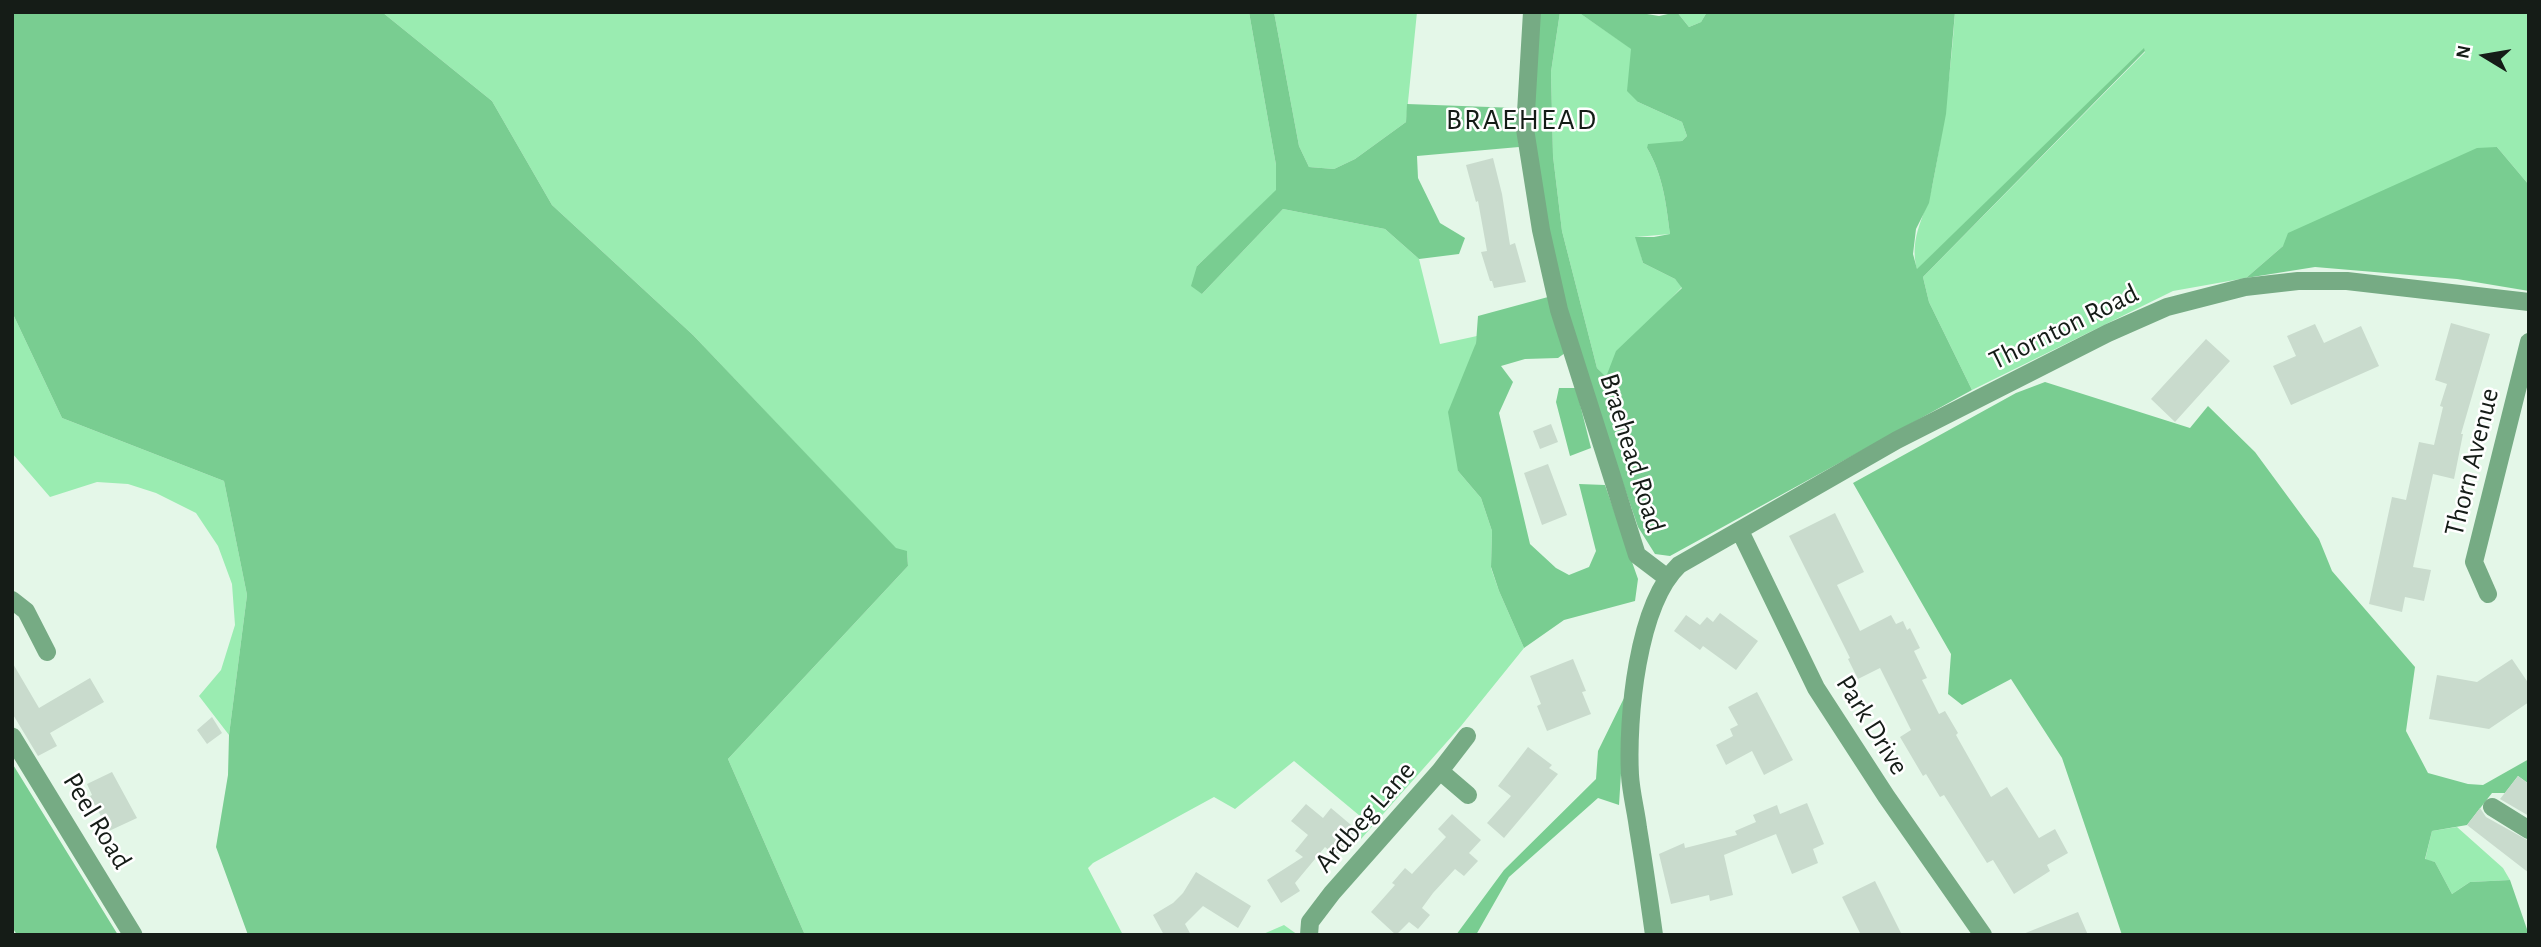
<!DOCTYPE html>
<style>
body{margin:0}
#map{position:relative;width:2541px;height:947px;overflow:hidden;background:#e4f7e8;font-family:"Alegreya Sans",sans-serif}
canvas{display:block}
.frame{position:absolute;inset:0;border:14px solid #151c17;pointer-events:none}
.north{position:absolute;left:2450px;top:21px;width:70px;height:70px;-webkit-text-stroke:5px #fff;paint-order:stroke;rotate:281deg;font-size:19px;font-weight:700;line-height:28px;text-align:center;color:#151c17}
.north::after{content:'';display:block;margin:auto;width:24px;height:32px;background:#151c17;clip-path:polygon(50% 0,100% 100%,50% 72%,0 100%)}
</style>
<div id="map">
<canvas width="2541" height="947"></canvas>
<div class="frame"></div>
<div class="north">N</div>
</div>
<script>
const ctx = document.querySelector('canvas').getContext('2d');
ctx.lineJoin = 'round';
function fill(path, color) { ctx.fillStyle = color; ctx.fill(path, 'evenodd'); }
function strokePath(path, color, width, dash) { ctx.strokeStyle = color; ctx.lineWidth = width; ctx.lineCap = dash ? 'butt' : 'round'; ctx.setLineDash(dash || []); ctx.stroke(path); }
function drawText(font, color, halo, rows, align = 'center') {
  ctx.font = font + ' "Alegreya Sans",sans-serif'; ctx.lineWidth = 5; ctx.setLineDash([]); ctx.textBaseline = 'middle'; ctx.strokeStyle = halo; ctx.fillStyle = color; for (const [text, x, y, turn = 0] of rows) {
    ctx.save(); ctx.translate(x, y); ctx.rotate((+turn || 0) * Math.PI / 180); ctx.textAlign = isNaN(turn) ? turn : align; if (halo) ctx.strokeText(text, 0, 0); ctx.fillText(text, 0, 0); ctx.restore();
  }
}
fill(new Path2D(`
 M382,12H1249L1276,165L1277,190L1197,266L1202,294L1283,209L1385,229L1419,259L1440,344L1477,336L1458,471L1481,498L1492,531L1491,568L1499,591L1524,648L1461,726L1361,839L1360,816L1294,761L1235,809L1214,797L1093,863L1088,868L1123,935H805L728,759L908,566L907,552L896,549L693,335L552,205L492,101Z
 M1274,12H1417L1406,122L1355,159L1334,169L1309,167L1299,146Z
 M1560,12H1578L1632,49L1638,102L1682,122L1687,136L1682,141L1647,148C1663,175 1666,203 1670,234L1636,237L1643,263L1675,279L1682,287L1652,319L1606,378L1597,368L1562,231L1553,156L1551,72Z
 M1677,12H1707L1701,22L1689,27Z
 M1955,12H2529V185L2497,147L2283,246L2246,278L2173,291L1972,390L1929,302L1923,277L2145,52L2144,49L1917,270C1908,235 1927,215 1933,182C1944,126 1951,70 1955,12Z
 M12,312L62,418L224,481L247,595L229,735L199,696L221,670L235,625L232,584L218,546L196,513L156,493L128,484L97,482L50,497L12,453Z
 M2457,827L2503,868L2510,880L2470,882L2452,894L2435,862L2425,860L2432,831Z
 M1284,925L1298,935H1261Z`), '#9aecb1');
fill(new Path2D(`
 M12,12H382L492,101L552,205L693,335L896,548L907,551L908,566L728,759L805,935H248L216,847L228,775L229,735L247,595L224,481L62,418L12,312Z
 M1249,12H1274L1299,146L1309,167L1334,169L1355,159L1406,122L1407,104L1517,108L1519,147L1417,156L1418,178L1440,223L1465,238L1459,254L1419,259L1385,229L1283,209L1202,294L1191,286L1197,266L1276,190V165Z
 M1537,12H1560L1551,72L1553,156L1562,231L1597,368L1606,377L1616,351L1682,288L1675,279L1643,263L1635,237H1654L1670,234C1666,203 1663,175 1647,148L1648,144L1682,141L1687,136L1682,122L1638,102L1627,91L1631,49L1578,12H1635L1659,16L1677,12L1689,27L1701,22L1707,12H1955L1946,114L1929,203L1916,229L1913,254L1917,269L2144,48L2145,51L1923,277L1929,302L1972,390L1670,556L1655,554L1638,527L1577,349L1555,266L1531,126Z
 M2497,147L2529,185V291L2457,279L2315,267L2246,278L2283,246L2288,233L2477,148Z
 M1548,297L1565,353L1558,358L1525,359L1501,366L1513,382L1499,413L1530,544L1556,568L1569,575L1589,567L1596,551L1579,484L1605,485L1638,579L1635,601L1564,620L1524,648L1499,591L1491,567L1492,531L1481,498L1458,471L1448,412L1476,343L1478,316Z
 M2045,382L2190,428L2208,406L2255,452L2319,539L2332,571L2415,667L2406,731L2428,773L2468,784L2483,785L2529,759V784L2518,776L2505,793H2492L2467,825L2432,831L2425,859L2435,862L2452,894L2470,882L2510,880L2529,935H2122L2062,758L2011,679L1962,705L1948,694L1951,654L1853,483L2016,393Z
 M1559,388H1576L1591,448L1570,456L1556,402Z
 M1626,694L1619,805L1598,798L1509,877L1476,935H1456L1504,870L1596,779L1598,751Z
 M12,763L118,935H17L12,927Z`), '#79cd91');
fill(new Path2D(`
 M1493,158L1502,194L1510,245L1515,243L1526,282L1494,288L1492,281H1490L1481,252L1487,251L1478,201L1476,202L1466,165Z
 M2451,323L2490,334L2461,434H2463L2454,479L2433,474L2413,567L2431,570L2424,601L2405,597L2402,612L2369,604L2392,497L2406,500L2419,442L2434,445L2443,407L2440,406L2447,384L2435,380Z
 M2315,324L2324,343L2361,326L2379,366L2291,405L2273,366L2296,356L2287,336Z
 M2206,339L2230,361L2175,422L2151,399Z
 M1551,424L1558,442L1540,449L1533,431Z
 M1548,464L1567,515L1542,525L1524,473Z
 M1835,513L1864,572L1837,585L1860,631L1891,615L1896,624L1903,621L1907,630L1910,628L1920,648L1914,651L1927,678L1922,680L1939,714L1945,711L1958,733L1956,735L1991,797L2007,787L2039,838L2055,829L2068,853L2047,865L2050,871L2014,894L1993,860L1987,863L1944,795L1940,797L1926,774L1923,776L1900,737L1911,730L1880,668L1858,679L1848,659L1850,658L1789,536Z
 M1720,613L1758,641L1736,670L1703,646L1700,650L1674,631L1686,615L1700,625L1707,617L1713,622Z
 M1573,659L1586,691L1582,692L1591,714L1547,731L1537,706L1541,704L1530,676Z
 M2512,659L2529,684V702L2489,729L2429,719L2437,675L2477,682Z
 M12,662L39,708L90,678L104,702L50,733L57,746L38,756L12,713Z
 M1757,692L1793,760L1764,775L1752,751L1726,765L1716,745L1733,736L1730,729L1738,725L1728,707Z
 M212,717L222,733L207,744L197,730Z
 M1528,747L1552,765L1549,768L1558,774L1504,838L1487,823L1511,796L1498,786Z
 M112,772L137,818L109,831L90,796L92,795L87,784Z
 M2518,776L2529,784V816L2500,799Z
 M1807,803L1824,844L1813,849L1818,863L1792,874L1776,834L1724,855L1733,895L1710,901L1709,895L1671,904L1659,854L1684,843L1685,848L1737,835L1735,831L1756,822L1753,815L1777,805L1780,814Z
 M1306,804L1323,818L1331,808L1357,830L1336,856L1325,847L1295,883L1300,891L1281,903L1267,880L1303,857L1295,851L1308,835L1291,821Z
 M2480,808L2486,817L2529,841V873L2467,825Z
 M1452,814L1481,840L1469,853L1478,861L1464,876L1455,869L1433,893L1422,908L1430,915L1418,929L1409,922L1396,935L1371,912L1395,885L1392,883L1405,868L1412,874L1446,837L1438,829Z
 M1196,872L1251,906L1238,928L1203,906L1185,924L1191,935H1164L1153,915L1173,903L1183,893Z
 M1875,881L1902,935H1861L1842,897Z
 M2078,912L2088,935H2024L2023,934Z`), '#c9dbcd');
strokePath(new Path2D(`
 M1532,12L1525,129L1541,230L1559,310L1637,555L1666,577
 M1740,531L1816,688L1886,796L1983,935
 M2488,594L2474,562L2529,342
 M12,600L26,611L47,652
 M1440,771L1468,795
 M2492,807L2529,830
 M1309,935L1310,922L1332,893L1440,771L1467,736
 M1654,935C1649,899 1644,864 1638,828C1636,811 1631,793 1630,775C1627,719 1637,605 1679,565L1897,440L2108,333L2167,307L2245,287L2298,281H2347L2529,302`), '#76ab84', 18);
strokePath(new Path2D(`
 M12,737L133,935`), '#76ab84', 19);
drawText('28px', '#151c17', '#fff', [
 ["Thornton Road",2064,327,-26],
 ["Braehead Road",1632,453,73],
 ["Thorn Avenue",2472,462,-76],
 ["Park Drive",1872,725,58],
 ["Ardbeg Lane",1365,817,-49],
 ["Peel Road",97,821,59]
]);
ctx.letterSpacing = '2px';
drawText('30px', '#151c17', '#fff', [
 ["BRAEHEAD",1522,120]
]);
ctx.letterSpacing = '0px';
</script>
